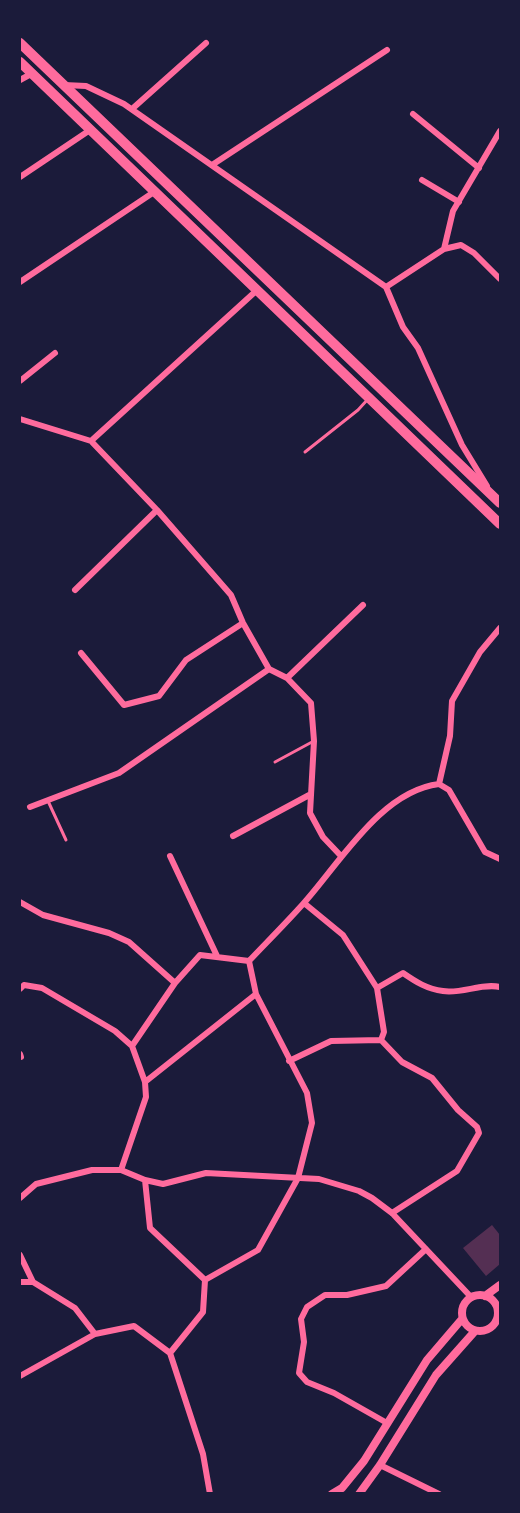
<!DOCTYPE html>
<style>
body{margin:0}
#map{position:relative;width:520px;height:1513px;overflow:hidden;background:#1b1b3a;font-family:Roboto,sans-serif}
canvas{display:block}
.frame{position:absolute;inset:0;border:21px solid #1b1b3a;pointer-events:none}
</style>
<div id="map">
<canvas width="520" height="1513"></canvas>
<div class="frame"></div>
</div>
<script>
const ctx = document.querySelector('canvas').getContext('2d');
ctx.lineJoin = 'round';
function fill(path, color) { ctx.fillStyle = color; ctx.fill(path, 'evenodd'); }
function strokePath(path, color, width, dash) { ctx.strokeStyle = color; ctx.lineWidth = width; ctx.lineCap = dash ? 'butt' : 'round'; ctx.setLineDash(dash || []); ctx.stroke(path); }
fill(new Path2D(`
 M492,1225L500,1235V1264L486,1276L463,1248Z`), '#542f53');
strokePath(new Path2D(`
 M305,452L358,410L368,399
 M275,762L312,742
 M48,801L66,840`), '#ff6b9d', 3);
strokePath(new Path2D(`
 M20,80L31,74
 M64,85L86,86L124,104L386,287
 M132,109L206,43
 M413,114L479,168
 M212,165L387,50
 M20,177L90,130
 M422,180L459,202
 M444,249L453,211L500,131
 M20,282L154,192
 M386,287L403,327L418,348L462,445L487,486
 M386,287L444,249L461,245L474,253L500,279
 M20,381L55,353
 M20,419L91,441L157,510L231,595L243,623L269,669L287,678L311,703L314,741L310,813L323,837L341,856
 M91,441L256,291
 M75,590L157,510
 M81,653L124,705L159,696L186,660L243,623
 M287,678L363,605
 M439,784L450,736L452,701L480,652L500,628
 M30,807L119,773L269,669
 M233,836L311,794
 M170,856L217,956
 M20,902L43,915L109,933L129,942L175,983
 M304,903L343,935L377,988L384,1032L381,1040
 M377,988L403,973C416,982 427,989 443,991C462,994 481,983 500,987
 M20,989L24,985L42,988L115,1031L132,1046L145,1082L146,1097L121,1170
 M381,1040L402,1062L432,1078L458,1110L477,1127L479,1133L457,1171L392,1213
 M132,1046L175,983L200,955L249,961
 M20,1054L21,1057
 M289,1061L331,1041L381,1040
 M145,1082L256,994
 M145,1180L150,1228L205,1280L203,1312L170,1353
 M20,1198L36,1184L92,1170H121L145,1180L163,1184L206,1173L319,1179L359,1191L372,1198L392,1213L471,1297
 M20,1255L33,1282
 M205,1280L258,1250L298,1178L312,1123L307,1093L256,994L249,961C267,942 286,923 303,904C340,863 381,791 439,784L449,790L485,852L500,859
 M20,1282H33
 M33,1282L75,1308L95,1334L134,1326L170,1353L203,1454L210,1494
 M20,1376L95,1334
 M387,1423L334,1393L307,1382L299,1373L304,1342L301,1319L307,1307L325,1295H347L386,1286L426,1249
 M380,1465L439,1494`), '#ff6b9d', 6);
strokePath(new Path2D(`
 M462 1313a18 18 0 1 1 36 0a18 18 0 1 1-36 0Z
 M485,1296L500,1285
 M332,1494L342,1488L364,1461L427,1360L462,1319
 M359,1494L380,1465L436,1375L475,1331`), '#ff6b9d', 8);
strokePath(new Path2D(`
 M20,43L500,503
 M20,62L500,524`), '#ff6b9d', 10);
</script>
